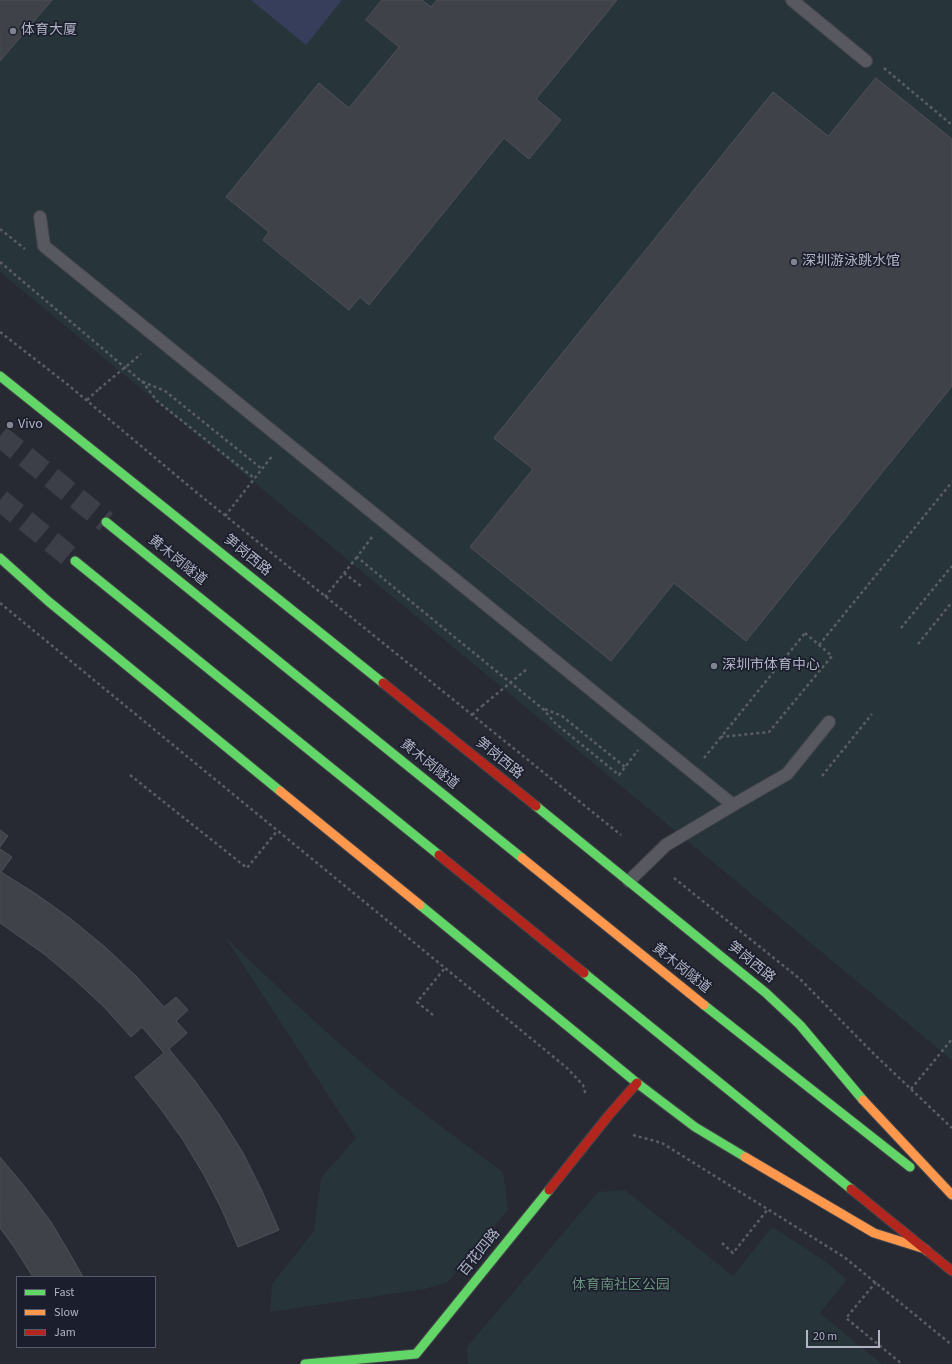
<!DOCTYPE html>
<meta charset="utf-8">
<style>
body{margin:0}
#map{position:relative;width:952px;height:1364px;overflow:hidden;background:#272a32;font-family:"Source Sans 3",sans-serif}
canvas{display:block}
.legend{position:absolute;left:16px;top:1276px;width:140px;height:72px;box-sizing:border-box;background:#1b1e2c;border:1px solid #575a69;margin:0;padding:5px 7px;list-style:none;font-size:12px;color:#b0b4c4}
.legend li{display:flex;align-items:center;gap:8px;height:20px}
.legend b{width:20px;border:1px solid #575a69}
.scale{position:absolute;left:806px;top:1330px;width:74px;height:18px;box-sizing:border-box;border:2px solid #b0b4c4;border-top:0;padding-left:5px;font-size:12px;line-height:14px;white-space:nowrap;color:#b0b4c4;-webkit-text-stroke:3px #1b1e2c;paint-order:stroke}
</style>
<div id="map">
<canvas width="952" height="1364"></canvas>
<ul class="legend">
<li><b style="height:5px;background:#63d668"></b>Fast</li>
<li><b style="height:5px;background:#ff974d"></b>Slow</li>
<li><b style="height:5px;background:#b3261e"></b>Jam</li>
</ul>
<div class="scale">20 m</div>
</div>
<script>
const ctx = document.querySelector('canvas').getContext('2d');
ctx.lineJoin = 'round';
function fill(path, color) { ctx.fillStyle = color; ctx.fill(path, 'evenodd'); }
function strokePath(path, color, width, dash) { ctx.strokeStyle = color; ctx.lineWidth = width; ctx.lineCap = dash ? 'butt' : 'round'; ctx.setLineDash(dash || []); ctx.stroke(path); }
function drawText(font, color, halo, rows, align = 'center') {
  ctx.font = font + ' "Source Sans 3","Noto Sans SC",sans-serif'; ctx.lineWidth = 3.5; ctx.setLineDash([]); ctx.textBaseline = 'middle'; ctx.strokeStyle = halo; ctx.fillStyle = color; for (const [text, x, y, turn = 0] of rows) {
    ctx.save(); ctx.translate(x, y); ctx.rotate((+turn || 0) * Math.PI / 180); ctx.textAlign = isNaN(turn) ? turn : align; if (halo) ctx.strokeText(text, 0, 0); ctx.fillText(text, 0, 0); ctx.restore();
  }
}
fill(new Path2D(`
 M0,0H952V1060L0,272Z
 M225,937C283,992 341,1048 403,1097C436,1123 469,1147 503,1172L508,1210L448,1282L425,1289L270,1312L272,1284L314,1231L321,1178L356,1138Z
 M625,1190L733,1276L772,1227L825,1261L847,1280L820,1313L882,1364H468L467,1347L598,1192Z`), '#27343a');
fill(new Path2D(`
 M251,0H342L306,45Z`), '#373e5b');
const building = new Path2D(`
 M0,0H52L0,61Z
 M382,0H422L431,7L437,0H617L536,99L561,120L529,159L504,138L369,305L360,297L349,310L263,240L269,232L226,197L319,83L349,108L399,47L366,20Z
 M876,78L952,139V386L746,641L674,583L611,661L470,547L533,469L494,438L773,92L828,136Z
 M0,830L8,836L0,847Z
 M0,849L12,857L1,872L36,894L71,919L105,947L136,976L164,1007L176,997L188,1010L176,1021L187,1033L169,1049L195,1081L220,1116L243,1153L262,1191L279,1230L238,1247L222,1210L204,1175L183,1140L160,1108L135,1077L164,1053L142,1027L131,1037L104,1007L75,980L44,954L0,923Z
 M0,1157L25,1187L51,1222L73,1259L83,1277H33L14,1247L0,1228Z`);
fill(building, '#3f4249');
strokePath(building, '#4f515a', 1);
strokePath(new Path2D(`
 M0,436L106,522
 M0,500L75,561`), '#3c3f48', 22, [22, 11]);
const lane = new Path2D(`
 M792,0L866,61
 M40,217L44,246L733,805L666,845L629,881
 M733,805L787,774L829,722`);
const fast = new Path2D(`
 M0,376L383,683
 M106,522L522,858
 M0,558L48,601L280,791
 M75,561L439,855
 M536,806L766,993L800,1025L863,1100
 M420,905L637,1083L695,1127L745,1157
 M584,973L851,1189
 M704,1005L910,1167
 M305,1364L416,1354L549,1190`);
const slow = new Path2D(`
 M280,791L420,905
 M522,858L704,1005
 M863,1100L952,1195
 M745,1157L874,1233L925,1249L927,1251`);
const jam = new Path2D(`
 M383,683L536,806
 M439,855L584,973
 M851,1189L952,1271
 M549,1190L609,1115L637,1083`);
strokePath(lane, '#43454b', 14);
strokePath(fast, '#43454b', 11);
strokePath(slow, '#43454b', 11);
strokePath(jam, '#43454b', 11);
strokePath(new Path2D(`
 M884,68L952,125
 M0,229L25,249
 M0,262L141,381L165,391L262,469
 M0,332L67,384L196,492L621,835
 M142,381L157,401L254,478
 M87,400L99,389
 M225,516L273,455
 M372,537L357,557L442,627L543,709L555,723L619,775L638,750
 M344,573L361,586
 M325,597L357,557
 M0,603L567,1068L583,1085L586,1096
 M901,628L952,566
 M805,633L832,656L769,732L721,737Z
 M918,644L952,602
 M819,645L952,482
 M545,709L562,716L625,767
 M472,715L482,706
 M704,758L721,737
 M130,775L247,868L277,831
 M822,776L872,714
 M674,878L800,979L875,1055L952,1128
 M433,1015L417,1002L445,968
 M911,1089L952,1039
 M633,1135L662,1143L844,1257L952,1345
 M722,1243L733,1253L768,1209
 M876,1282L846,1318L902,1364`), '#5a5d64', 2.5, [3, 3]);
strokePath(lane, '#575860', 12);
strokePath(fast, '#63d668', 9);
strokePath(slow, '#ff974d', 9);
strokePath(jam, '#b3261e', 9);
strokePath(new Path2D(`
 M99,389L141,354
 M482,706L527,669`), '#5a5d64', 2.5, [3, 3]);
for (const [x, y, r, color] of [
 [13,31,4,"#808491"],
 [794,262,4,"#808491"],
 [10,425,4,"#808491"],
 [714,666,4,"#808491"]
]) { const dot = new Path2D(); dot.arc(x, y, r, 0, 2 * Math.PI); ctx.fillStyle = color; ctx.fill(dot); strokePath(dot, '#1b1e2c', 1.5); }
drawText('14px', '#b0b4c4', '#1b1e2c', [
 ["体育大厦",21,31],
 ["深圳游泳跳水馆",802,262],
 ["Vivo",18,425],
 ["深圳市体育中心",722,666]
], 'left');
drawText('14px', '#b0b4c4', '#1b1e2c', [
 ["笋岗西路",247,556,39],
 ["黄木岗隧道",177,561,39],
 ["笋岗西路",499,759,39],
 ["黄木岗隧道",429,765,39],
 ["笋岗西路",751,963,39],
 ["黄木岗隧道",681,969,39],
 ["百花四路",480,1253,-51]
]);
drawText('14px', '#69927b', '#1b1e2c', [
 ["体育南社区公园",621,1286]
]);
</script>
